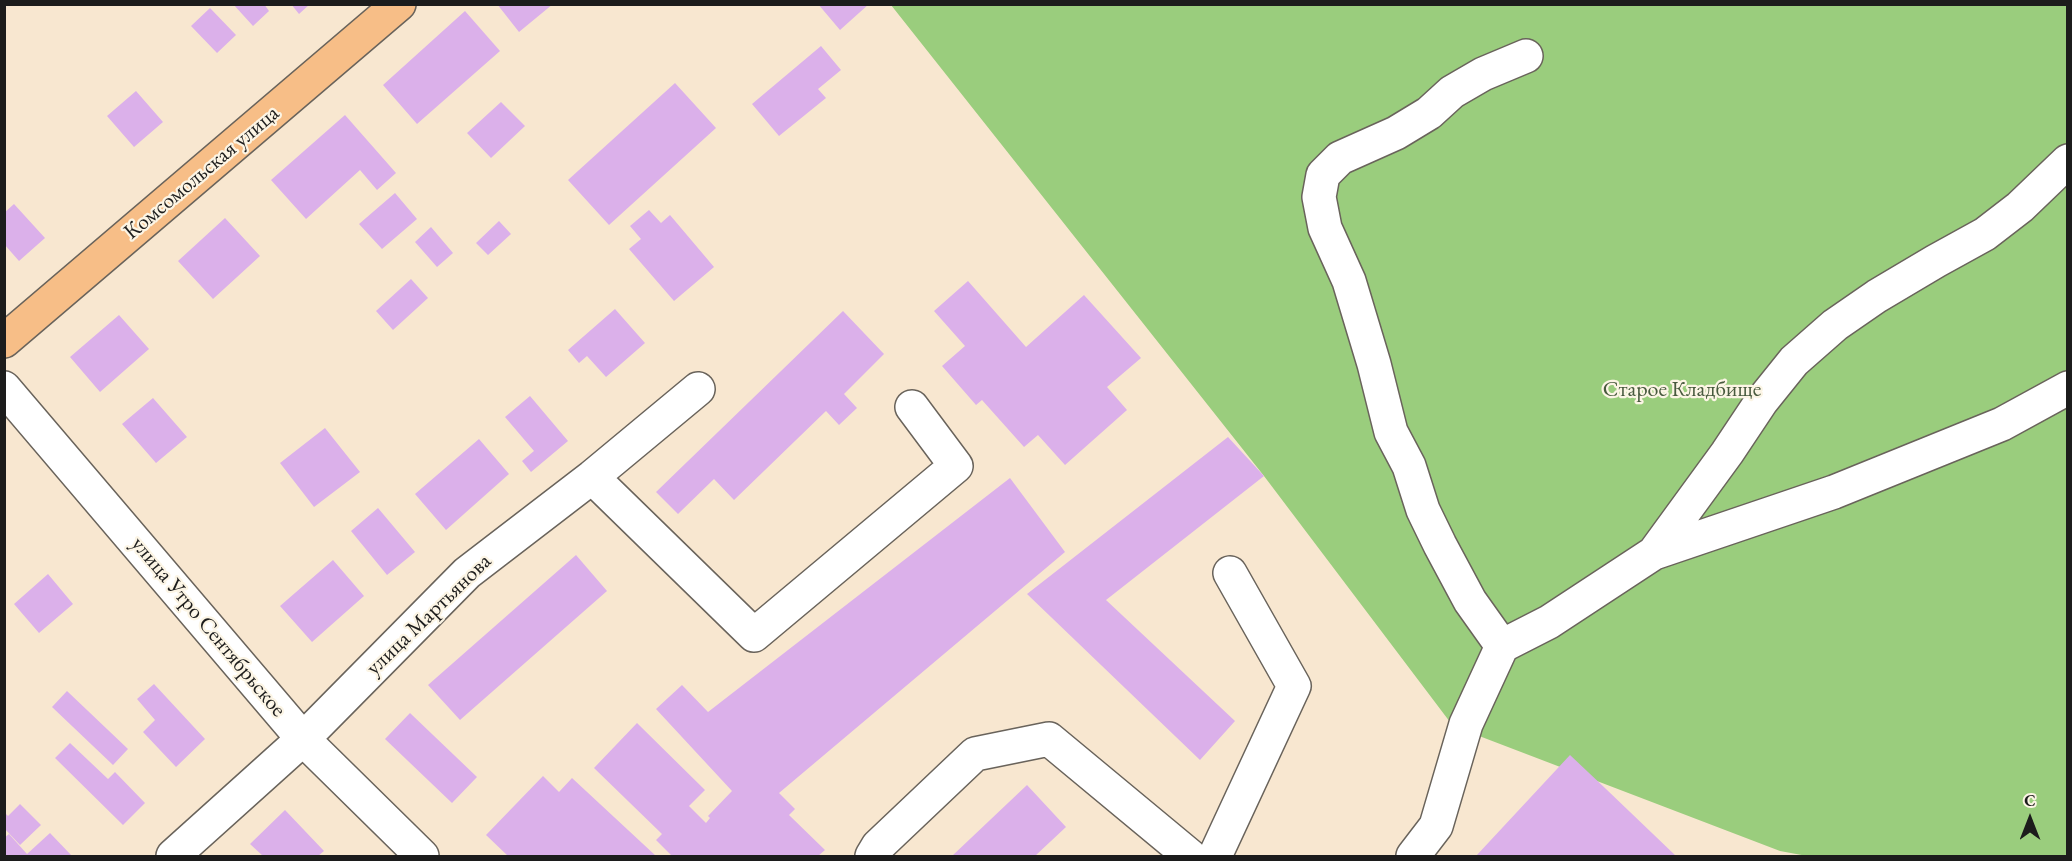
<!DOCTYPE html>
<meta charset="utf-8">
<style>
body{margin:0}
#map{position:relative;width:2072px;height:861px;overflow:hidden;background:#f8e7d0;font-family:"EB Garamond",serif}
canvas{display:block}
.frame{position:absolute;inset:0;border:6px solid #1c1c1c;pointer-events:none}
.north{position:absolute;left:2000px;top:789px;width:60px;height:60px;-webkit-text-stroke:4px #fcf5e5;paint-order:stroke;rotate:0deg;font-size:16px;font-weight:700;line-height:24px;text-align:center;color:#1c1c1c}
.north::after{content:'';display:block;margin:auto;width:21px;height:27px;background:#1c1c1c;clip-path:polygon(50% 0,100% 100%,50% 72%,0 100%)}
</style>
<div id="map">
<canvas width="2072" height="861"></canvas>
<div class="frame"></div>
<div class="north">С</div>
</div>
<script>
const ctx = document.querySelector('canvas').getContext('2d');
ctx.lineJoin = 'round';
function fill(path, color) { ctx.fillStyle = color; ctx.fill(path, 'evenodd'); }
function strokePath(path, color, width, dash) { ctx.strokeStyle = color; ctx.lineWidth = width; ctx.lineCap = dash ? 'butt' : 'round'; ctx.setLineDash(dash || []); ctx.stroke(path); }
function drawText(font, color, halo, rows, align = 'center') {
  ctx.font = font + ' "EB Garamond",serif'; ctx.lineWidth = 4.5; ctx.setLineDash([]); ctx.textBaseline = 'middle'; ctx.strokeStyle = halo; ctx.fillStyle = color; for (const [text, x, y, turn = 0] of rows) {
    ctx.save(); ctx.translate(x, y); ctx.rotate((+turn || 0) * Math.PI / 180); ctx.textAlign = isNaN(turn) ? turn : align; if (halo) ctx.strokeText(text, 0, 0); ctx.fillText(text, 0, 0); ctx.restore();
  }
}
fill(new Path2D(`
 M891,5H2067V856H1807L1780,851L1453,726L1264,476Z`), '#9acd7d');
fill(new Path2D(`
 M233,4H264L269,11L253,26Z
 M291,4H310L299,14Z
 M497,4H553L519,32Z
 M818,4H869L840,30Z
 M210,8L236,35L217,53L191,26Z
 M465,11L500,51L417,124L383,85Z
 M821,46L841,70L818,89L826,98L779,136L752,104Z
 M675,83L716,128L609,225L568,180Z
 M136,91L163,122L134,147L107,116Z
 M501,102L525,126L491,158L467,133Z
 M345,115L396,173L377,190L360,170L306,219L271,180Z
 M395,193L417,219L382,249L359,224Z
 M14,204L45,238L19,261L4,244V213Z
 M649,210L661,223L670,215L714,267L674,301L629,249L641,239L630,226Z
 M225,218L260,256L213,299L178,261Z
 M499,221L511,234L488,255L476,243Z
 M431,227L453,253L437,267L415,242Z
 M411,279L428,298L393,330L376,311Z
 M968,281L1026,347L1084,295L1141,358L1107,387L1127,410L1065,465L1038,435L1024,447L982,400L976,405L942,366L965,346L934,311Z
 M615,309L645,343L606,377L587,356L579,363L568,350Z
 M843,311L884,354L844,394L857,408L839,425L826,411L734,500L714,479L678,514L656,492Z
 M119,315L149,349L100,392L70,357Z
 M530,396L568,441L531,472L522,461L534,451L505,417Z
 M153,398L187,437L156,463L122,424Z
 M325,428L360,472L314,507L280,463Z
 M1228,437L1264,476L1106,600L1235,721L1200,760L1027,594Z
 M479,439L509,474L446,530L415,494Z
 M1010,478L1065,552L779,793L795,809L789,815L825,850L818,856H672L656,840L662,834L594,768L637,723L705,790L689,806L706,823L710,818L708,816L732,791L656,709L682,685L708,712Z
 M378,508L415,552L387,575L351,531Z
 M576,555L607,591L460,720L428,685Z
 M333,560L364,596L312,642L280,606Z
 M48,574L73,604L39,633L14,604Z
 M154,684L205,739L176,767L143,732L155,720L137,699Z
 M67,691L128,749L113,765L52,707Z
 M410,713L477,777L452,803L385,739Z
 M70,743L108,779L115,772L145,803L123,825L55,758Z
 M1570,755L1606,789L1676,856H1476Z
 M543,776L559,792L572,778L656,856H508L486,835Z
 M1027,785L1066,827L1035,856H952Z
 M20,804L41,825L20,845L4,828V812L8,816Z
 M285,810L324,851L318,856H263L250,844Z
 M50,833L72,856H4V838L9,834L27,854Z`), '#dbb0ea');
const minor = new Path2D(`
 M4,388L303,739L422,856
 M592,477L754,635L956,466L912,407
 M1654,553L1834,492L2002,424L2068,388
 M1502,646L1470,601L1440,545L1423,510L1409,466L1391,432L1374,364L1349,281L1325,228L1319,197L1323,175L1340,158L1396,133L1429,113L1452,92L1483,74L1526,56
 M173,856L303,739L467,573L592,477L698,389
 M872,856L878,846L975,754L1049,739L1190,856
 M1215,856L1294,686L1230,573
 M1413,856L1436,826L1466,724L1502,646L1549,622L1654,553L1727,453L1761,402L1794,361L1835,325L1877,296L1936,261L1985,234L2020,207L2068,161`);
const major = new Path2D(`
 M4,341L399,4`);
strokePath(minor, '#69635b', 36);
strokePath(major, '#69635b', 36);
strokePath(minor, '#fff', 33);
strokePath(major, '#f7be87', 33);
drawText('22px', '#1c1c1c', '#fcf5e5', [
 ["Комсомольская улица",202,173,-40],
 ["улица Мартьянова",429,615,-44],
 ["улица Утро Сентябрьское",208,627,50]
]);
drawText('22px', '#485a3e', '#fcf5e5', [
 ["Старое Кладбище",1682,390]
]);
</script>
